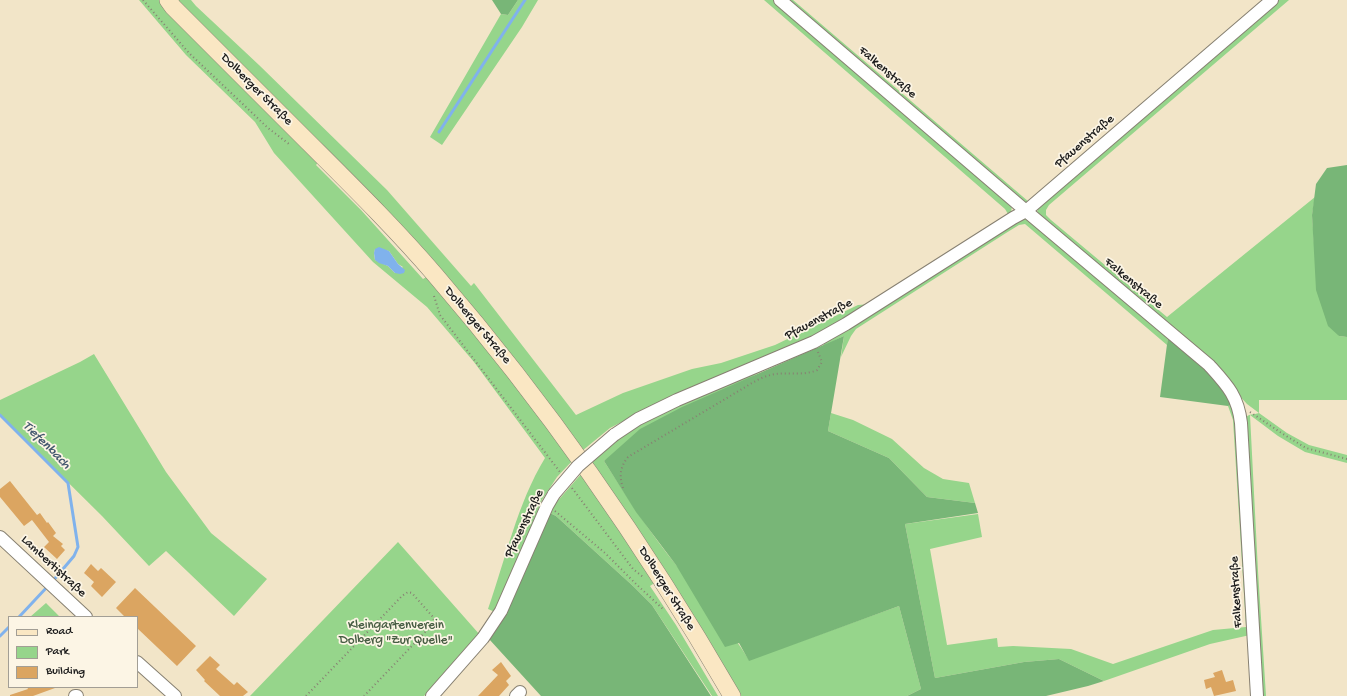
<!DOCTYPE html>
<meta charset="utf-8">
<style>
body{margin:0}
#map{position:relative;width:1347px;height:696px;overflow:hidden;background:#f2e5c8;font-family:"Gochi Hand",sans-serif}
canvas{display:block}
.legend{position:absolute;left:8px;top:616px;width:130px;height:72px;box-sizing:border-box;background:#fcf5e5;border:1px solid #a29e95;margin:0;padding:5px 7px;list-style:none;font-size:12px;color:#1c1c1c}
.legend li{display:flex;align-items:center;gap:8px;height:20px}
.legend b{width:20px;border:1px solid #a29e95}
</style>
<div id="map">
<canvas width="1347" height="696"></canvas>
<ul class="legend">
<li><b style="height:5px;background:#fae7c3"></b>Road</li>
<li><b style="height:11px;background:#96d58b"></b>Park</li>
<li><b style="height:11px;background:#dba561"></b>Building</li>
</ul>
</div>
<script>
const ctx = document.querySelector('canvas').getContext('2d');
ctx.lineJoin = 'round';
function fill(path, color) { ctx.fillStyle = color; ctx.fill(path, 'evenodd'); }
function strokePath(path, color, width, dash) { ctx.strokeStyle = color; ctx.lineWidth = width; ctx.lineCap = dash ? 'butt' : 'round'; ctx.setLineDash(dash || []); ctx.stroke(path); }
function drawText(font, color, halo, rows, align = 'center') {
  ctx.font = font + ' "Gochi Hand",sans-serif'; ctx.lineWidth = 3.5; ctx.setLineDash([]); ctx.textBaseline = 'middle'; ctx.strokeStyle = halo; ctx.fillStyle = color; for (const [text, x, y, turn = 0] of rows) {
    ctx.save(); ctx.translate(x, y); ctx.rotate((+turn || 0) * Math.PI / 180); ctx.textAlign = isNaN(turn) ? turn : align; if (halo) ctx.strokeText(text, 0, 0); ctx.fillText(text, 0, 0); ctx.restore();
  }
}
fill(new Path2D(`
 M139,0H160L320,160L316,165L361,210L423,279L428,276L502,366L573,460L557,477L542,500L499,605L495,612L488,609C506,558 517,504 545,458L474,362L427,307L373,262L274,153L255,122L186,55ZM375,249L389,251L398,264L403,267L395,273L388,266L375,260L374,254Z
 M174,0H191L196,6L259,65L387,190L471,286L474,283L576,415L623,393L692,369L721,363L775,345L858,305L871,304L829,329L674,395L610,428L582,451L561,421Z
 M518,0H538L522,27L442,145L430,137L501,14L508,15Z
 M764,0H776L1012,205L1011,214L986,230L1008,214L1005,209Z
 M788,0H793L1029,202L1023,203Z
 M1276,0H1289L1049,205L1046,210V215L1051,220L1167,317L1315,197L1312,215L1314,243L1339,336L1347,337V400H1259V413L1287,433L1309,445L1347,455V463L1305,452L1278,436L1250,415L1258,571L1266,696H1260L1245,419C1248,413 1254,415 1259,413L1247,404L1235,391L1037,213L1038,208Z
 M1021,219H1027L1168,337L1167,345L1025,224L1019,225L1006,233L856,329L851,336L841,357L844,336L823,346L825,342Z
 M805,350L809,352L762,371L604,461C627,497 650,533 677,566C701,597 729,627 749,660L899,606L921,689L907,696H738L591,462L618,439L661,411Z
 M94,354L166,472L211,533L267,579L234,616L166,551L149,566L102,516L0,415V400L80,362Z
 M1234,404L1237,419L1250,635L1210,644L1104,681L1059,659L1024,662L935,678L905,524L978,514L982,537L930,549L947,645L997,638L998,647L1013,646L1071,649L1113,664L1213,630L1246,627L1233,420L1228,406Z
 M831,413L853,420L892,439L924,468L943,479L969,483L975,503L927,497L889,458L828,431Z
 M582,473L656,582L650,586L676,625L718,696H712L652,605L633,586L556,516L548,512Z
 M398,542L480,635L424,696H250Z
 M46,603L60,617H30Z`), '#96d58b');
fill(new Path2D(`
 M492,0H518L508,15L501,14Z
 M1347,165V337L1339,336L1328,326L1316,290L1312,215L1316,184L1327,168Z
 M844,336L828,431L889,458L927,497L975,503L978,513L905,524L935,678L1024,662L1059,659L1104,681L1088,686L1046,696H907L921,689L899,606L749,661L739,643L725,647L676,565L636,512L604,461L640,429L682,407Z
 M1168,337L1207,369L1234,404L1228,406L1160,397Z
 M548,512L556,516L633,586L652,605L711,696H541L489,639Z`), '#78b677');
fill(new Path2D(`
 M379,247L389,251L398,264L405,270L404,273L400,274L395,273L388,266L379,263L375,260L374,253L375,249Z`), '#80b2ec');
strokePath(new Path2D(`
 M439,132L525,0
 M0,415L68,483L78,547L74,556L52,582
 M19,617L48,586
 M0,636L9,627`), '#80b2ec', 3);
fill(new Path2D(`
 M10,481L37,515L40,513L47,523L48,522L56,533L53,536L63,544L61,546L65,550L57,559L44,547L49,542L32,520L24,526L0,497V489Z
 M91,564L98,571L101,568L116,582L102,597L91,586L94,582L84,573Z
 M135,588L196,646L177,666L137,628V617H125L116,608Z
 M210,656L220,665L216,669L234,685L237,682L248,692L243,696H220L204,681L205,680L196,670Z
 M501,662L511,676L506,681L509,685L499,696H478L498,675L492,670Z
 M1222,670L1226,682L1233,680L1236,691L1214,696L1211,687L1206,689L1204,680L1215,677L1213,673Z
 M27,687H55V688L33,696H10V695L28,689Z`), '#dba561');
const street = new Path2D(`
 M780,0L1026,211L1209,365C1227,385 1238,396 1241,423L1257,696
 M614,435L638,419L677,400L814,342L846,324L1013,218L1026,211L1272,0
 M0,537L86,617
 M137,662L175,696
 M75,696H77
 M432,696L483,638L501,611L547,506L554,494
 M516,696L520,692`);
const secondary = new Path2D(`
 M168,0L173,7C216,50 259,93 303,137C348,182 394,227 436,276C548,406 646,547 732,696`);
strokePath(street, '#878072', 14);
strokePath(secondary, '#878072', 18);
strokePath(new Path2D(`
 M143,0L189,53L268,128L289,144
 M434,296L440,315L560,472
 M1250,412L1283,434L1306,448L1347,459
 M572,488L633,569L643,577
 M623,488C619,476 620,467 628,457L752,383C759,379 767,375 776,374C789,372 804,376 817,370L822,362L818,352
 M555,511L605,553L636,584L663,609
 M306,696L402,596L408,592L412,593L433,617L434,621L431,626L364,696`), '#878072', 2, [1, 3]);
strokePath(street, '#fff', 12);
strokePath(secondary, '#fae7c3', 17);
const streetBridge = new Path2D(`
 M554,494L578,466L614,435`);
strokePath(streetBridge, '#878072', 14, []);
strokePath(streetBridge, '#fff', 12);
drawText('13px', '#1c1c1c', '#fcf5e5', [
 ["Falkenstraße",887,73,41],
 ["Dolberger Straße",256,90,45],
 ["Pfauenstraße",1085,142,-41],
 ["Falkenstraße",1133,284,40],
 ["Pfauenstraße",819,320,-28],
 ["Dolberger Straße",477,326,50],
 ["Pfauenstraße",525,524,-64],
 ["Lambertistraße",53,567,43],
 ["Dolberger Straße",666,589,58],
 ["Falkenstraße",1237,592,-93]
]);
drawText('13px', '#475d43', '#fcf5e5', [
 ["Kleingartenverein",396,626],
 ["Dolberg \"Zur Quelle\"",396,641]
]);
drawText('italic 14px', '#44586f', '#fcf5e5', [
 ["Tiefenbach",46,446,45]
]);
</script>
